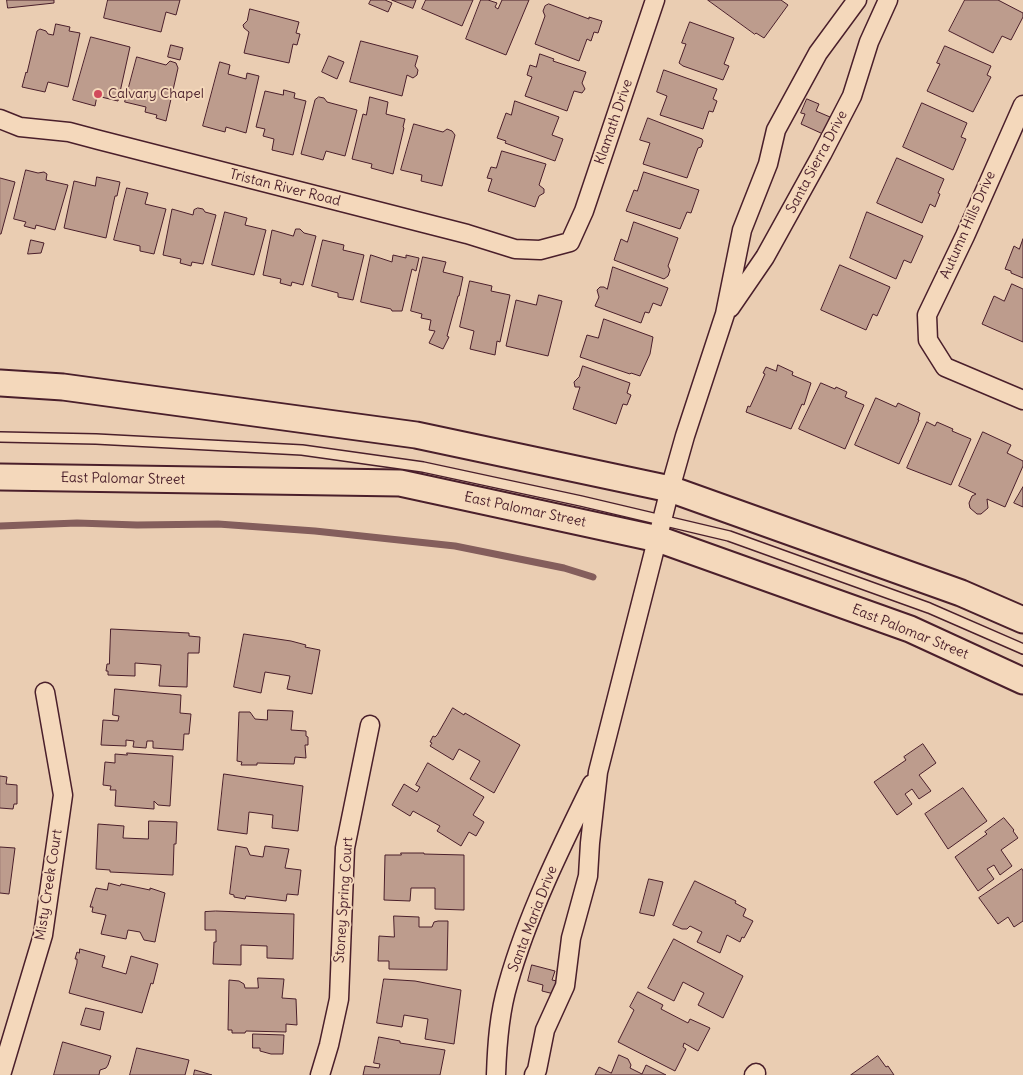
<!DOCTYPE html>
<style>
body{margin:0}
canvas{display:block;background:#eacdb2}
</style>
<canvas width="1023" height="1075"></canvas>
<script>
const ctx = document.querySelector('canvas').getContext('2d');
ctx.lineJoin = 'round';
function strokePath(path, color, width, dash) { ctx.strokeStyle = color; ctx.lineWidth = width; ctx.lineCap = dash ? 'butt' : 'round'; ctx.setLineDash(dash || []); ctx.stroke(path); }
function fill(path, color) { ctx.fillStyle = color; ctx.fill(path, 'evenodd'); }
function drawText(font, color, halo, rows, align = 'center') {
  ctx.font = font + ' Delius,sans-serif'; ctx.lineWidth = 4; ctx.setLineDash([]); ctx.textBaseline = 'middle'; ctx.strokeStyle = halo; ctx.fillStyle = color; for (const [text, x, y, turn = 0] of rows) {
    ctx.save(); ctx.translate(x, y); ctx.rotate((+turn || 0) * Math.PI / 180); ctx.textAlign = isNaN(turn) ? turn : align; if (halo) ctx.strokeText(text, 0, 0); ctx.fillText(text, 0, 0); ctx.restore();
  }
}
strokePath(new Path2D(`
 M0,526L77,523L137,525L218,524L315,531L455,546L564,568L593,577`), '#845e5c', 7);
const building = new Path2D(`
 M7,0H54V3L8,8Z
 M108,0H180L176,15L166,12L161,32L104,18Z
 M371,0H385L392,3L388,12L369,4Z
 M392,0H416L413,8Z
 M426,0H473L462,26L422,9Z
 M481,0H488L497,3L495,7L498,9L502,0H529L506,55L466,39Z
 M708,0H781L788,5L764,38L756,33L755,34Z
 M965,0H998L1023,13V17L1011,40L1002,36L993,53L949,31Z
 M549,4L589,19V17L602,21L598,33L594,32L591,41L587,39L579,61L535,44L545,16L543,11L545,6Z
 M250,9L299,22L296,33L300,34L297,45L293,44L289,63L244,53L249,32L244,28L243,25L247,21Z
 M690,22L734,38L724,64L729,66L723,80L683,66L679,63L686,44L682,43Z
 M56,24L70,27L69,31L80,33L68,87L48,82L45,92L22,87L26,72L27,73L37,31L40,29L46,31L48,34L53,35Z
 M91,37L130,47L118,101L97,96L95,106L73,100Z
 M361,41L418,56L415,66L418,70L417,75L413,78L407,75L402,96L350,82Z
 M171,45L183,48L180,60L168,57Z
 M945,46L991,66L987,75L991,77L973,112L927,91L940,64L937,63Z
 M540,54L554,59L553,61L586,72L582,83L585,89L582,93L574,91L567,111L525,96L532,77L527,75L530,65L536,67Z
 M329,56L344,62L337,79L322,72Z
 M137,57L166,65L170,61L176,63L178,68L166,121L156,118L157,115L145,112L146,107L125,102Z
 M220,62L230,65L228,74L246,79L247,73L259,76L246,133L226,127L225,132L203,126Z
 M664,70L717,89L713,99L717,101L713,112L709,111L703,129L660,115L667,96L657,92Z
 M284,90L295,93L294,98L306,101L293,155L272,150L274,139L263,136L265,129L256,127L265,91L283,95Z
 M319,97L324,98L327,102L357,110L345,156L326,151L323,160L301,154L315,100Z
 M370,97L388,102L386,114L405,119L403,127L404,128L393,174L371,168L372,164L352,159L363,114L366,115Z
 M807,99L819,104L816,111L830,117L823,134L801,124L805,114L801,113Z
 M515,101L559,117L552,135L563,139L555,161L505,143L506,141L497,138L506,113L511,115Z
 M922,103L967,123L961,137L966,139L953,170L903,147Z
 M648,118L702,139L703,141L701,147L698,148L687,178L643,164L650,143L640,140Z
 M414,124L439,131L443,132L447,129L452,131L455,135L442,186L421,181L422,175L401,170Z
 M502,151L546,164L539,185L544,189V193L539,196L535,207L488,191L492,179L487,178L491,167L496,168Z
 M897,158L944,179L938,193L940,194L935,207L930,204L922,223L877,203Z
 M26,170L38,173L44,172L47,174L46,180L68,185L55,230L36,225L35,229L24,226L26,222L14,219Z
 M644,172L699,190L691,213L687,212L680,229L626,211L634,190L637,191Z
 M97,177L120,182L117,196H115L106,238L64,228L74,181L95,186Z
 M0,178L15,182L1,234H0Z
 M127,188L148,193L145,204L166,209L154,254L140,251V246L114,240Z
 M198,208L203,209L205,212L216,215L203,264L192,262L191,266L180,263L181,259L163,255L172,209L193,215L194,210Z
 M225,212L247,218L245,225L266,230L254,275L212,265Z
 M867,212L923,236L911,263L904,260L896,279L850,258Z
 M634,222L678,238L668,266L670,270L668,276L664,279L614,260L621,239L627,242Z
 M296,229H300L304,233L316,236L303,285L292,282L291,286L280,283L281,279L263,275L272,230L293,236Z
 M1023,239V278L1011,273V271L1005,269L1014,246L1019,249Z
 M31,240L44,243L41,253L28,254Z
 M323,240L344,245L343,250L364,255L353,300L338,297V293L312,286Z
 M371,255L392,262L393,255L406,258V255L419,258L416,271L412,269L402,311H392L391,309L361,302Z
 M423,257L446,262L443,272L463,277L459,296H458L447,336L449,337L443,349L429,343L435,331L429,330L431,320L421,318L422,314L411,311Z
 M840,265L890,287L877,316L873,314L866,330L821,310Z
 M613,267L668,288L661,306L653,303L649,313L645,312L641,323L595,306L599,297L597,290L600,287H604L607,289Z
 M470,281L492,286L491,291L510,295L500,342L497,341L495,355L470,349L474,331L460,327Z
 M1012,284L1023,289V342L982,324L994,296L1004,301Z
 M539,295L562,301L548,356L506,346L516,300L536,305Z
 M604,319L653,337L650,354L640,376L631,373L630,374L580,357L587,335L598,338Z
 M778,365L793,372L792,375L811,383L804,405L802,404L791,429L746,412L748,406L750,407L765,374L763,373L766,367L776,371Z
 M583,366L630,383L627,393L631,395L627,405L623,404L616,424L573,409L580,387H575L574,382L579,377Z
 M821,383L835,389L836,387L847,392L845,397L864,405L845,449L799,429Z
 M876,398L896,407L898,403L920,413L918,420H919L899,464L855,445Z
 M927,422L935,426L937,422L953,429L952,431L971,439L951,485L907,468Z
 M983,432L1011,445L1007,453L1023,461V466L1005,507L987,499L988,508L981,514H977L970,508L969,503L972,496L976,494L959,486Z
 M1023,487V507L1014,503Z
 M111,629L189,633V636L200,637L199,653H188L187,687L159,686L161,665L135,663V676L108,675V671H106L107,664H109Z
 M244,634L291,641L306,645L305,647L320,650L312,694L287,689L290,676L265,672L261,693L234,687Z
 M115,689L181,695L180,713L191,714L189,734H184L183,750L153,748V741H147L146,748L133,747L134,741L126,740V746L101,745L103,720L118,721L119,716L113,715Z
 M453,708L464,715L465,713L520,745L494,793L470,779L480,761L459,749L453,760L430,746L432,743L430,742L433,736L435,737L437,735Z
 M268,710L293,711L291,730L306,731V736L308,737V745H305L306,758L295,757L294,764L257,763V765H241L242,762L237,761L239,712H250L255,719L267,720Z
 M923,744L936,763L919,775L931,791L919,799L912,789L905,794L912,804L897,815L874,782L906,760L904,757Z
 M127,753L173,756L170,806L158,805L154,801V809L115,806L116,790H110L111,786L103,785L105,762L115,763V754L127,755Z
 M428,763L484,797L473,815L484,822L476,836L469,832L461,846L437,831L440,826L413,811L410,816L392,805L404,784L417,792L420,787L416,785Z
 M224,774L303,786L298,831L272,828L273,815L249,812L247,834L218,830Z
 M0,776L7,777L6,784L17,785V804H14L13,809L0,808Z
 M963,788L987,821L948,849L925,814Z
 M1004,818L1014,830L1013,831L1018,838L1001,850L1012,866L1000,875L994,865L987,869L994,879L978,891L955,857L987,834L985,832Z
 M149,821L177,822L176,844H174L173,875L110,872V870L96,869L98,824L124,826L123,838L148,839Z
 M236,846L247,848L250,855L263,857L265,846L289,849L285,868L301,870L298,895L287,894L286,901L246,896L245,899L234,897V895L230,894Z
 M0,847L15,848L9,894L0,893Z
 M401,853H424V854L464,855V910L435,909V888H411L410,901L384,900L385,855H401Z
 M1022,869L1023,871V921L1014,927L1008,917L998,924L979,898Z
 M649,879L663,882L654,916L640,913Z
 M695,881L736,901L735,903L746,909L743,916L753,921L744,938L742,937L740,942L727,935L720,953L697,942L702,932L690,926L687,929H682L673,925Z
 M109,883L120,886L121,884L150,890V888L165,893L155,942L144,940L140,932L128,930L126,939L101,934L106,915L92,912L93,907H90L96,888L107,890Z
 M216,911L294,914L293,959L267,958V946L241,945V965L213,964L214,942H216V930H205V912Z
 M394,916L419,917V927H432L434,922L438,921H448L447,970L389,969V961H378L379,936L394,937Z
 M674,939L743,976L723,1018L698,1005L704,993L683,982L674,1001L648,988Z
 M80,949L105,956L102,967L126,974L131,956L158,964L153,984L151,983L142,1013L69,993L77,963V959H75L77,952L79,953Z
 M532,965L555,971L552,980L557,981L554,994L542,991L543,985L528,981Z
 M258,978L284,979L282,998L296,999L297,1025L286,1024V1032L246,1031L245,1033H232V1030H228L229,980L239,981L244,984L245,988H258Z
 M384,979L415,981L461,990L454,1044L425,1039L428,1019L404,1015L402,1027L377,1023Z
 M638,992L663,1005L661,1009L688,1023L690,1019L710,1028L698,1051L684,1043L683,1047L686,1049L675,1071L618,1042L634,1010L630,1007Z
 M86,1008L104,1012L100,1030L81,1025Z
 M253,1034L284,1035L283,1054H271L260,1051V1048H253Z
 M379,1037L400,1041V1043L445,1050L440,1075H363L365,1066L379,1068L380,1064L374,1063Z
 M63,1042L111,1056L108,1065L106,1068L100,1070L99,1075H54Z
 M137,1048L189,1060L185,1075H130Z
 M619,1055L628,1059L631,1065L630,1068L642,1074L646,1065L666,1075H595L599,1067L611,1073Z
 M878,1056L886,1067L888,1066L894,1075H851Z
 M195,1070L212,1075H194Z`);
fill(building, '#bd9c8d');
strokePath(building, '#4a1f2b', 1);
const service = new Path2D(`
 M0,437L96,439L302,450L423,467L581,501L729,536L929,608L1023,649`);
const minor = new Path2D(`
 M1023,105L965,236L927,315L928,340L945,367L1023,400
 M0,119L20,127L69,132L99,140L467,234L515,249L540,250L570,242L584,211L655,0
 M730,308L765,257L822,154L852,96L869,42L888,0
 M1,1075L43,935L63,795L45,692
 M320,1075L329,1045L339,999L345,848L370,725
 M496,1075C497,1045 499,1014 508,984C527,916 561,847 592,784
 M534,1075L537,1070L545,1030L565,986L571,938L588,876L590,843L598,772L670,489L685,436L725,314L742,230L768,164L776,130L818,53L857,0
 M754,1075L756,1073`);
const secondary = new Path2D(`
 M0,383L63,387L416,435L670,489L961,593L1023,620
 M0,477L400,483L658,539L910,629L1023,681`);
strokePath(service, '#4a1f2b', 12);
strokePath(minor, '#4a1f2b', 21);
strokePath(secondary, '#4a1f2b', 29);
strokePath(service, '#f4d8bb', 9);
strokePath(minor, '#f4d8bb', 18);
strokePath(secondary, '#f4d8bb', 25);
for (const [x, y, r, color] of [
 [98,94,5,"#d1495b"]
]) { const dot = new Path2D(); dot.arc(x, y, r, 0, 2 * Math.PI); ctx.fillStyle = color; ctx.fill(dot); strokePath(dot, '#f4d8bb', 2); }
drawText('14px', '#4a1f2b', '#f4d8bb', [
 ["Calvary Chapel",108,94]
], 'left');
drawText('14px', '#4a1f2b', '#f4d8bb', [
 ["Klamath Drive",614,122,-71],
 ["Santa Sierra Drive",817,162,-62],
 ["Tristan River Road",285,188,14],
 ["Autumn Hills Drive",968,225,-66],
 ["East Palomar Street",123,479,1],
 ["East Palomar Street",525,510,12],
 ["East Palomar Street",910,632,22],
 ["Misty Creek Court",49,885,-81],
 ["Stoney Spring Court",344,900,-86],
 ["Santa Maria Drive",533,919,-69]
]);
</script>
